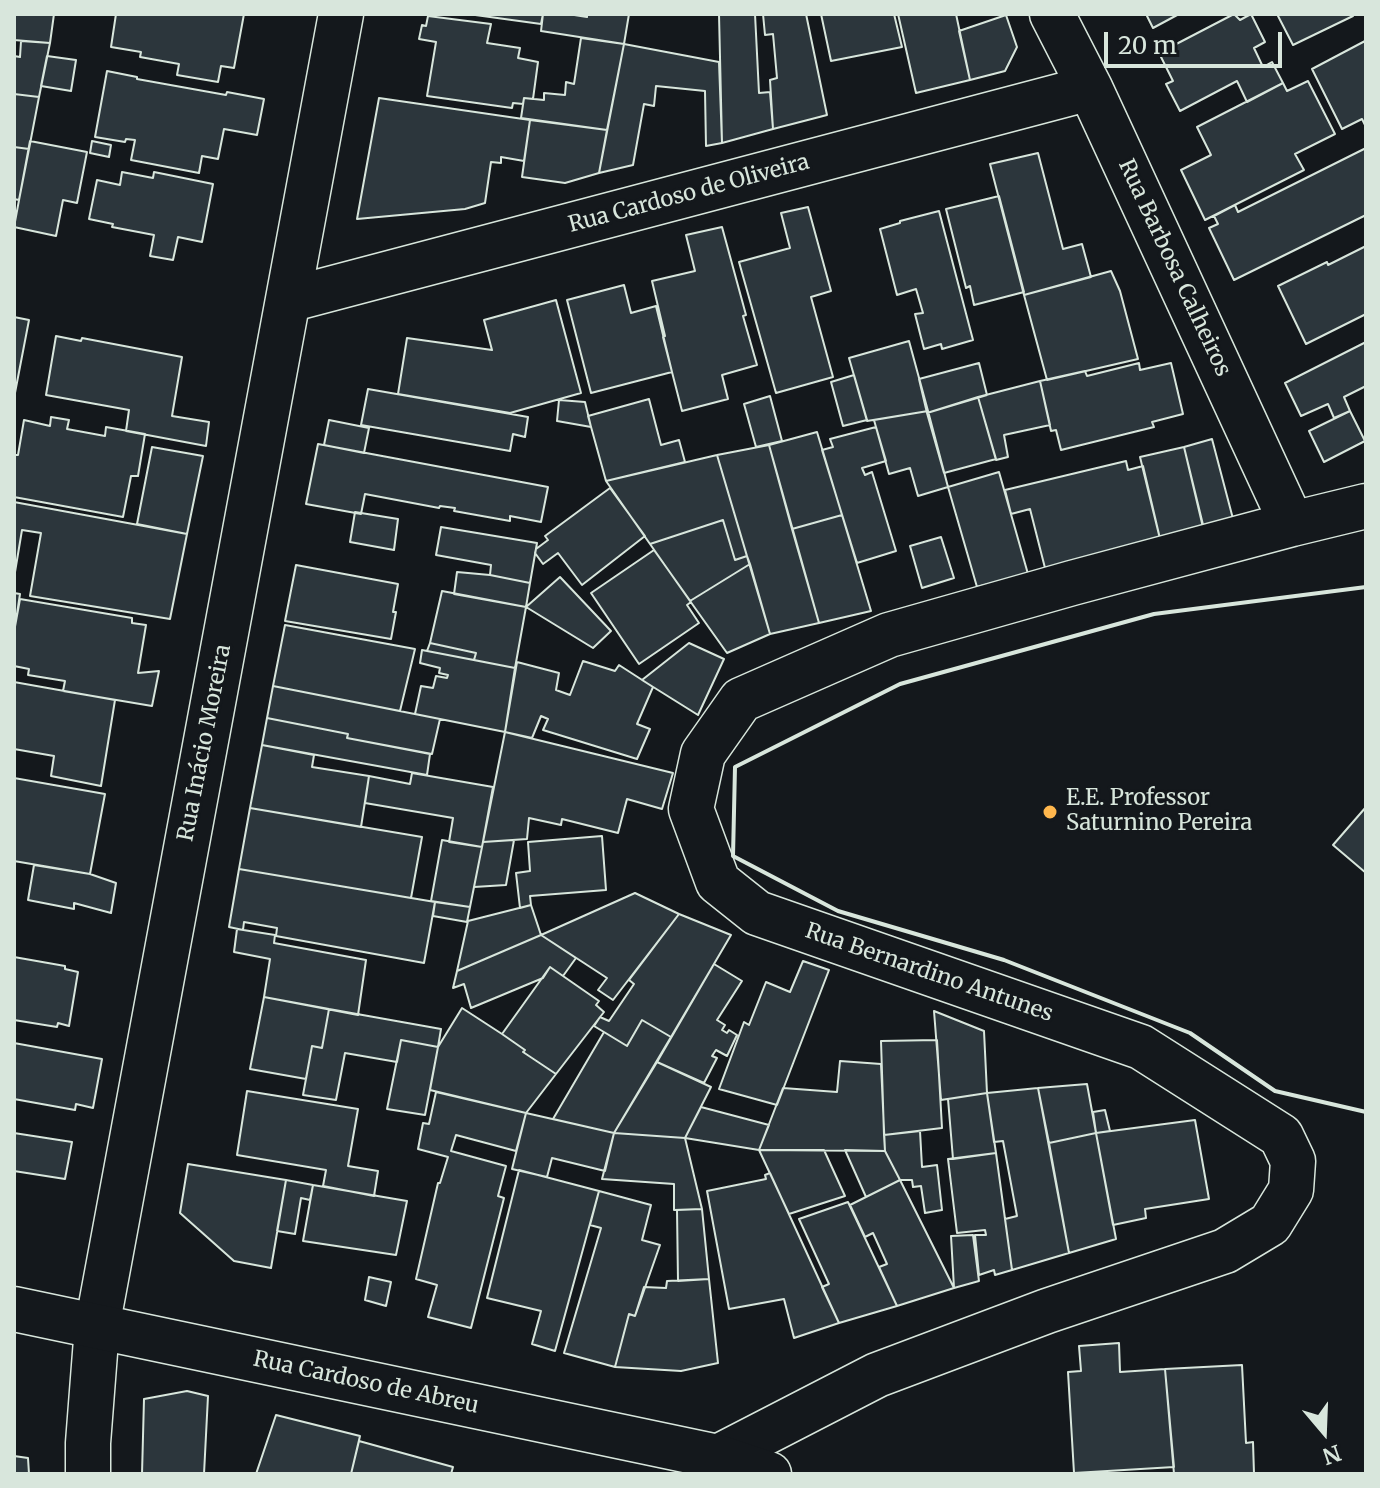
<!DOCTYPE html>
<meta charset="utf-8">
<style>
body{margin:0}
#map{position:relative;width:1380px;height:1488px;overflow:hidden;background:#14181c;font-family:Merriweather,serif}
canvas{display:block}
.frame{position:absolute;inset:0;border:16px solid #d8e6dc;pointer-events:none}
.north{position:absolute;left:1284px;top:1392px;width:80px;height:80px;-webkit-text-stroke:6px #14181c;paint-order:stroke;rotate:161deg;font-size:22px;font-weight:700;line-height:32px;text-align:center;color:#d8e6dc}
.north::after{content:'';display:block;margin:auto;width:28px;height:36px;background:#d8e6dc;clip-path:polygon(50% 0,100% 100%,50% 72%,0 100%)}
.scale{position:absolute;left:1104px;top:32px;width:178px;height:36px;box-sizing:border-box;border:4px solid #d8e6dc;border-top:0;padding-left:10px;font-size:24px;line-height:28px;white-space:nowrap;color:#d8e6dc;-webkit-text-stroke:6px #14181c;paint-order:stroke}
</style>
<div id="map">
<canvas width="1380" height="1488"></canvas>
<div class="frame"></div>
<div class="north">N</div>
<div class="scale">20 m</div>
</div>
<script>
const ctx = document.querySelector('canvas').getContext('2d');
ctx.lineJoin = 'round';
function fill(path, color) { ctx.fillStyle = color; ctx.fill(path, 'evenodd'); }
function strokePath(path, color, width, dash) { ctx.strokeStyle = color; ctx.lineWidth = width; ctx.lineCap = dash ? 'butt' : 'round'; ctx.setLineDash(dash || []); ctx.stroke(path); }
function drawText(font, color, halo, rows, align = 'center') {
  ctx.font = font + ' Merriweather,serif'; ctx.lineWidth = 6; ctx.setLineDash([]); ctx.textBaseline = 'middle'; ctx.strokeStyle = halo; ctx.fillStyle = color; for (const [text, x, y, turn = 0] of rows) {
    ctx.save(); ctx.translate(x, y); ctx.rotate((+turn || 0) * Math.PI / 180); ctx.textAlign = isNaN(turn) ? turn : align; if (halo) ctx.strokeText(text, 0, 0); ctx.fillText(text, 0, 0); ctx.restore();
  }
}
const building = new Path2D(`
 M14,14H54L50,43L14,40Z
 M116,14H244L234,68L221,66L218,82L177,75L179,64L140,57L141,52L111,47Z
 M468,14H543L541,24Z
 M543,14H568L587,17V14H629L624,44L541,31Z
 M719,14H755L759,93L770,92L773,129L722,143Z
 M763,14H806L827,115L773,129L770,80L777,78L773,34L765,35Z
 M821,14H894L902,47L831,61Z
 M898,14H956L970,80L916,93Z
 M1146,14H1179L1153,28Z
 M1234,14L1240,20L1251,14L1265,42L1254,48L1263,67L1272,62L1283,83L1247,102L1237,81L1180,111L1166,84L1173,81L1159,53Z
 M1277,14H1352L1353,16L1293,45Z
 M1006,15L1017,47L1005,71L970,80L959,31Z
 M428,16L491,24L487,43L520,48L518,58L538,62L533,99L524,98L523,104L513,103L512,108L427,96L436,42L419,39L422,25L426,26Z
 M581,38L624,44L607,130L521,118L524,98L544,100V93L565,95L566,82L574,84Z
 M21,41L50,43L39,97L14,94V56L20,57Z
 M1365,41L1366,127L1362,119L1342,129L1312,69Z
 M624,44L719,62L722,143L706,146L705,91L656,86L654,106L644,104L633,165L599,173Z
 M47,56L76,60L71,91L41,86Z
 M107,71L137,77V79L226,95L227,92L264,99L257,135L224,129L218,159L202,156L199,173L131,160L135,140L126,139L125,142L95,137Z
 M1308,81L1335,134L1295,154L1304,170L1205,220L1181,170L1211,155L1197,127L1283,83L1287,91Z
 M14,94L39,97L29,149L14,147Z
 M379,98L530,120L524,161L501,157V163L491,162L485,203L465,209L357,219Z
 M530,120L607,130L599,173L565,183L522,177Z
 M30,141L87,152L77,203L63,200L56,236L14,227Z
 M92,141L111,145L109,157L90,153Z
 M14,147L29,149L19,200L14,199Z
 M1366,148V215L1234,280L1209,228L1218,224L1214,216L1235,205L1238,212Z
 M1038,153L1063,249L1082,244L1091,277L1024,295L990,164Z
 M122,172L153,178L154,172L213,184L202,242L178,237L173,260L150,256L154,235L112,227L113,224L89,219L97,180L120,185Z
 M999,196L1024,292L974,305L970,286L966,288L946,209Z
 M808,207L831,291L811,297L833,377L776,393L739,262L790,248L781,213Z
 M939,211L973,340L942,349L941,344L924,349L915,314L923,313L916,289L897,295L880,229L900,223V221Z
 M722,227L746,315L743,316L757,365L722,375L728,399L682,411L663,337L665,336L652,281L695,271L686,235Z
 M1366,246V314L1306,344L1278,286L1327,262L1328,265Z
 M1111,271L1120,291L1138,359L1047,380L1024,295Z
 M624,285L631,313L656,306L672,372L591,393L567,300Z
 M556,300L581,393L510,413L398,394L407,338L492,350L484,320Z
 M14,317L29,320L14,398Z
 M56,336L81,341L82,338L182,357L172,416L209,422L206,446L126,431L129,410L46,395Z
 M909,341L928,411L867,421L849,358Z
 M1366,342V386L1344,397L1350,411L1334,418L1328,404L1301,416L1285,383Z
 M979,363L987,395L927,413L919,379Z
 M1139,363L1140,370L1171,363L1183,414L1152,422L1154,427L1061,450L1056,430L1051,431L1040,381L1085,371L1087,376Z
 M854,375L867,420L843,426L831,382Z
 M1040,381L1050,425L1004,435L1008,457L996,460L978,397Z
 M368,389L528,417L525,437L513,434L510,451L361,425Z
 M770,396L782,441L756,447L744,404Z
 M978,397L996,459L944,473L927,413Z
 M649,399L661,445L679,440L685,462L606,481L588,416Z
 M559,400L585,402L591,427L557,421Z
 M928,411L948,487L918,496L910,468L889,474L874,420Z
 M1350,411L1365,441L1324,462L1309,431Z
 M51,417L69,420L67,429L105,436L106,427L145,434L138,476H131L123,517L14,497V458L15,455H18L24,420L50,426Z
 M329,420L369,428L364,453L324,445Z
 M876,427L886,461L862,468L865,475L872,472L896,551L857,563L822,450L833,447L830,439Z
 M817,432L842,515L792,529L769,445Z
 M1212,439L1237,534L1206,540L1184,447Z
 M318,444L548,487L541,522L510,516V521L454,511L455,508L440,506L439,508L365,494L361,514L306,504Z
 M769,445L819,623L770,634L717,455Z
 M152,447L203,456L187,534L137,524Z
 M1184,447L1205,533L1161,543L1140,457Z
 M717,455L747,556L735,560L723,520L650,544L606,481Z
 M1126,461L1128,470L1143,466L1161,543L1045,568L1030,509L1011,514L1005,490Z
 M999,472L1028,574L977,587L948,487Z
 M610,488L645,536L582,585L558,553L543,564L535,553L536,549L548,540L545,536Z
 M14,502L187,534L170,619L30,596L41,533L22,530L14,578Z
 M355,512L398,519L394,550L350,542Z
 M842,515L871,611L819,623L792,529Z
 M723,520L735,560L747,556L750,564L690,601L650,544Z
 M441,527L537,543L530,583L490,575L491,565L436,555Z
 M941,537L954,578L922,588L910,546Z
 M654,550L691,602L687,605L699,623L639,664L591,593Z
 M750,564L770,634L727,653L690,601Z
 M296,565L398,584L393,612H396L391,639L285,621Z
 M457,572L490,575L530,583L526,607L454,594Z
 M560,577L611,631L593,648L526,607Z
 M442,591L526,607L515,668L474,660L476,653L430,643Z
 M14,593L20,594L17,614H14Z
 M20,599L132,618V623L146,625L138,673L159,671L152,706L63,691L65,681L28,675L29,669L14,666V632Z
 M285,625L415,649L400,711L273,686Z
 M430,643L476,653L474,660L427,651Z
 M689,643L724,659L698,715L642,680Z
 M422,650L515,668L505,732L415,714L421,686L433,688L436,676L447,678L448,675L439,673L440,668L420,663Z
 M583,661L615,671L619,665L653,687L637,724L650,729L637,759L543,730L548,719L541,716L532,738L505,732L517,662L559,673L556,690L570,695Z
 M14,682L115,700L101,786L51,776L54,756L14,749Z
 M273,686L440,719L432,754L347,738L348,734L267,718Z
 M267,718L348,734L347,738L430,754L427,775L262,745Z
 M505,732L673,773L662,809L627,799L618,833L562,819L561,825L529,818L527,839L483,842Z
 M262,745L314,755L312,767L369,776L361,827L250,808Z
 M412,773L493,787L482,847L449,842L453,818L365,803L369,776L410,784Z
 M14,778L105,794L90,874L14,861Z
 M1366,807V873L1333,845Z
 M250,808L422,837L411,898L239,869Z
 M602,836L606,890L530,896L531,905L520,908L516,873L530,871L528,842Z
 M442,840L482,847L470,907L431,901Z
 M514,840L506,885L474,887L483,842Z
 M34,865L90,874L116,883L111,913L74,903V909L28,900Z
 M239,869L435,902L424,963L276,936L277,928L244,922L243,930L229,927Z
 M635,893L679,914L613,1000L598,990L607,978L541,935Z
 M435,902L470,907L467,922L433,916Z
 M531,905L541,935L457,971L468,921Z
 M679,914L731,935L671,1037L642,1020L627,1046L594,1026L600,1017L609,1021L634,984L629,980Z
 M237,929L275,935L274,943L366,960L358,1015L264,997L270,959L234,952Z
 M541,935L576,958L563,976L550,967L543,978L471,1008L464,984L453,988L457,971Z
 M14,957L65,966V969L78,972L69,1026L58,1023L57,1027L14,1020Z
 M803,961L829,970L777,1105L719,1089L744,1022L749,1025L766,982L790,992Z
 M714,964L742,981L717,1020L725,1025L722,1030L727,1033L729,1030L737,1035L727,1056L716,1050L712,1056L717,1058L704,1083L657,1062Z
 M550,967L599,1001L596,1005L604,1012L556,1074L523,1052L525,1050L502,1034Z
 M264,997L329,1009L322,1048L312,1046L306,1079L250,1069Z
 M462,1008L502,1034L525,1050L523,1052L556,1074L526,1113L430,1090L438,1047Z
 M329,1009L441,1029L438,1047L401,1040L397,1062L345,1053L336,1100L303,1095L312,1046L322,1048Z
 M934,1011L984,1031L987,1093L941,1100Z
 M642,1020L671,1037L614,1133L553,1119L604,1032L627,1046Z
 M401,1040L438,1047L425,1115L387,1109Z
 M937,1040L942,1128L884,1135L881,1041Z
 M14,1043L102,1059L93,1108L76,1104L75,1110L14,1099Z
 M840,1061L881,1064L885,1151L759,1150L783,1088L837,1092Z
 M657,1062L711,1087L685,1138L614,1133Z
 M1087,1084L1096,1133L1049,1143L1038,1088Z
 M1038,1088L1069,1253L1012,1270L1005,1219L1017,1216L1003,1141L994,1142L987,1093Z
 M247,1091L358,1109L348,1166L378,1171L374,1196L323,1186L326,1170L237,1155Z
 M436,1092L526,1113L516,1151L456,1135L451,1151L506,1166L498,1196L504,1198L471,1328L428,1317L437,1285L416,1279L438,1183H440L448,1157L418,1149L423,1123L429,1124Z
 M987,1093L996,1153L953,1159L948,1099Z
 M701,1107L769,1125L759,1150L685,1138Z
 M1105,1110L1110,1131L1096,1133L1093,1112Z
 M526,1113L614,1133L605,1171L552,1158L547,1177L512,1169Z
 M1195,1120L1209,1199L1145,1209L1146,1218L1113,1225L1096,1133Z
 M920,1131L922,1167L937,1165L942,1210L925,1213L921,1186L913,1187L912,1180H900L885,1151L884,1135Z
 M14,1133L72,1142L65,1179L14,1171Z
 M614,1133L685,1138L702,1209L674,1210V1184L602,1179Z
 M1096,1133L1116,1239L1069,1253L1049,1143Z
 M759,1150H824L845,1196L789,1214Z
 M845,1150L885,1151L900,1180L866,1197Z
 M996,1153L1012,1270L995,1275L994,1270L979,1275L975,1235H986L985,1230L957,1233L948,1159Z
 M188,1164L286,1180L271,1268L234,1261L180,1213Z
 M519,1170L599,1191L555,1351L532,1344L541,1311L487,1298Z
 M770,1173L839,1323L794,1338L784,1299L729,1309L707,1191L766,1179L765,1175Z
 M286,1180L313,1185L310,1200L301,1198L295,1234L277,1231Z
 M900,1180L954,1288L897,1306L879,1267L887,1264L873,1233L865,1237L850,1205Z
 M313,1185L407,1201L396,1255L303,1241Z
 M599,1191L651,1205L642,1240L660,1245L635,1316L629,1314L615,1367L564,1353L601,1228L590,1225Z
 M848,1202L897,1306L839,1323L822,1287L829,1284L799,1219Z
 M702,1209L709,1279L678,1281L677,1210Z
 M973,1235L979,1281L954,1288L951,1236Z
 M369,1277L391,1282L386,1306L365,1300Z
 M709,1279L718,1363L681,1371L615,1367L629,1314L635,1316L644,1287L666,1288L667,1281Z
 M1119,1343L1120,1372L1165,1369L1174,1467L1074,1473L1068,1372L1081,1371L1079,1346Z
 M1242,1365L1246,1443L1253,1442L1254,1474H1174L1165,1369Z
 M187,1391L208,1396L204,1474H142L144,1399Z
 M276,1415L360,1436L351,1474H256Z
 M359,1441L453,1467L451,1474H351Z
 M14,1456L28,1458L29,1474H14Z`);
fill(building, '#2c363c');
strokePath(building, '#d8e6dc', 2);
const minor = new Path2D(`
 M1052,14L1090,88L1292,524
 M288,300L1090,88
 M88,1474V1443L97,1327L341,14
 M714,1474L718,1457L877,1375L1047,1311L1225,1251L1270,1224L1291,1190L1293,1161L1281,1136L1141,1047L757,913L718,882L691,809L703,754L741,700L889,635L1072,583L1292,524L1366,506`);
const tertiary = new Path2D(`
 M14,1309L718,1457L769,1474`);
strokePath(minor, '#d8e6dc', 47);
strokePath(tertiary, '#d8e6dc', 47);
strokePath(minor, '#14181c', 44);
strokePath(tertiary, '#14181c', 44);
strokePath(new Path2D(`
 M1366,587L1154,614L900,684L735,767L733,856L838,911L1004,960L1190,1033L1275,1091L1366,1112`), '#d8e6dc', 4);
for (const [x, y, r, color] of [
 [1050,812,8,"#ffb74d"]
]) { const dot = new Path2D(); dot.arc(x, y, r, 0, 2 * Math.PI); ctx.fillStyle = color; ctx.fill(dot); strokePath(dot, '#14181c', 3); }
drawText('22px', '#d8e6dc', '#14181c', [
 ["Rua Cardoso de Oliveira",689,194,-15],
 ["Rua Barbosa Calheiros",1174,268,65],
 ["Rua Inácio Moreira",205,743,-79],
 ["Rua Bernardino Antunes",929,973,19],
 ["Rua Cardoso de Abreu",366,1383,12]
]);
drawText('22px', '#d8e6dc', '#14181c', [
 ["E.E. Professor",1066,799],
 ["Saturnino Pereira",1066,824]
], 'left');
</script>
